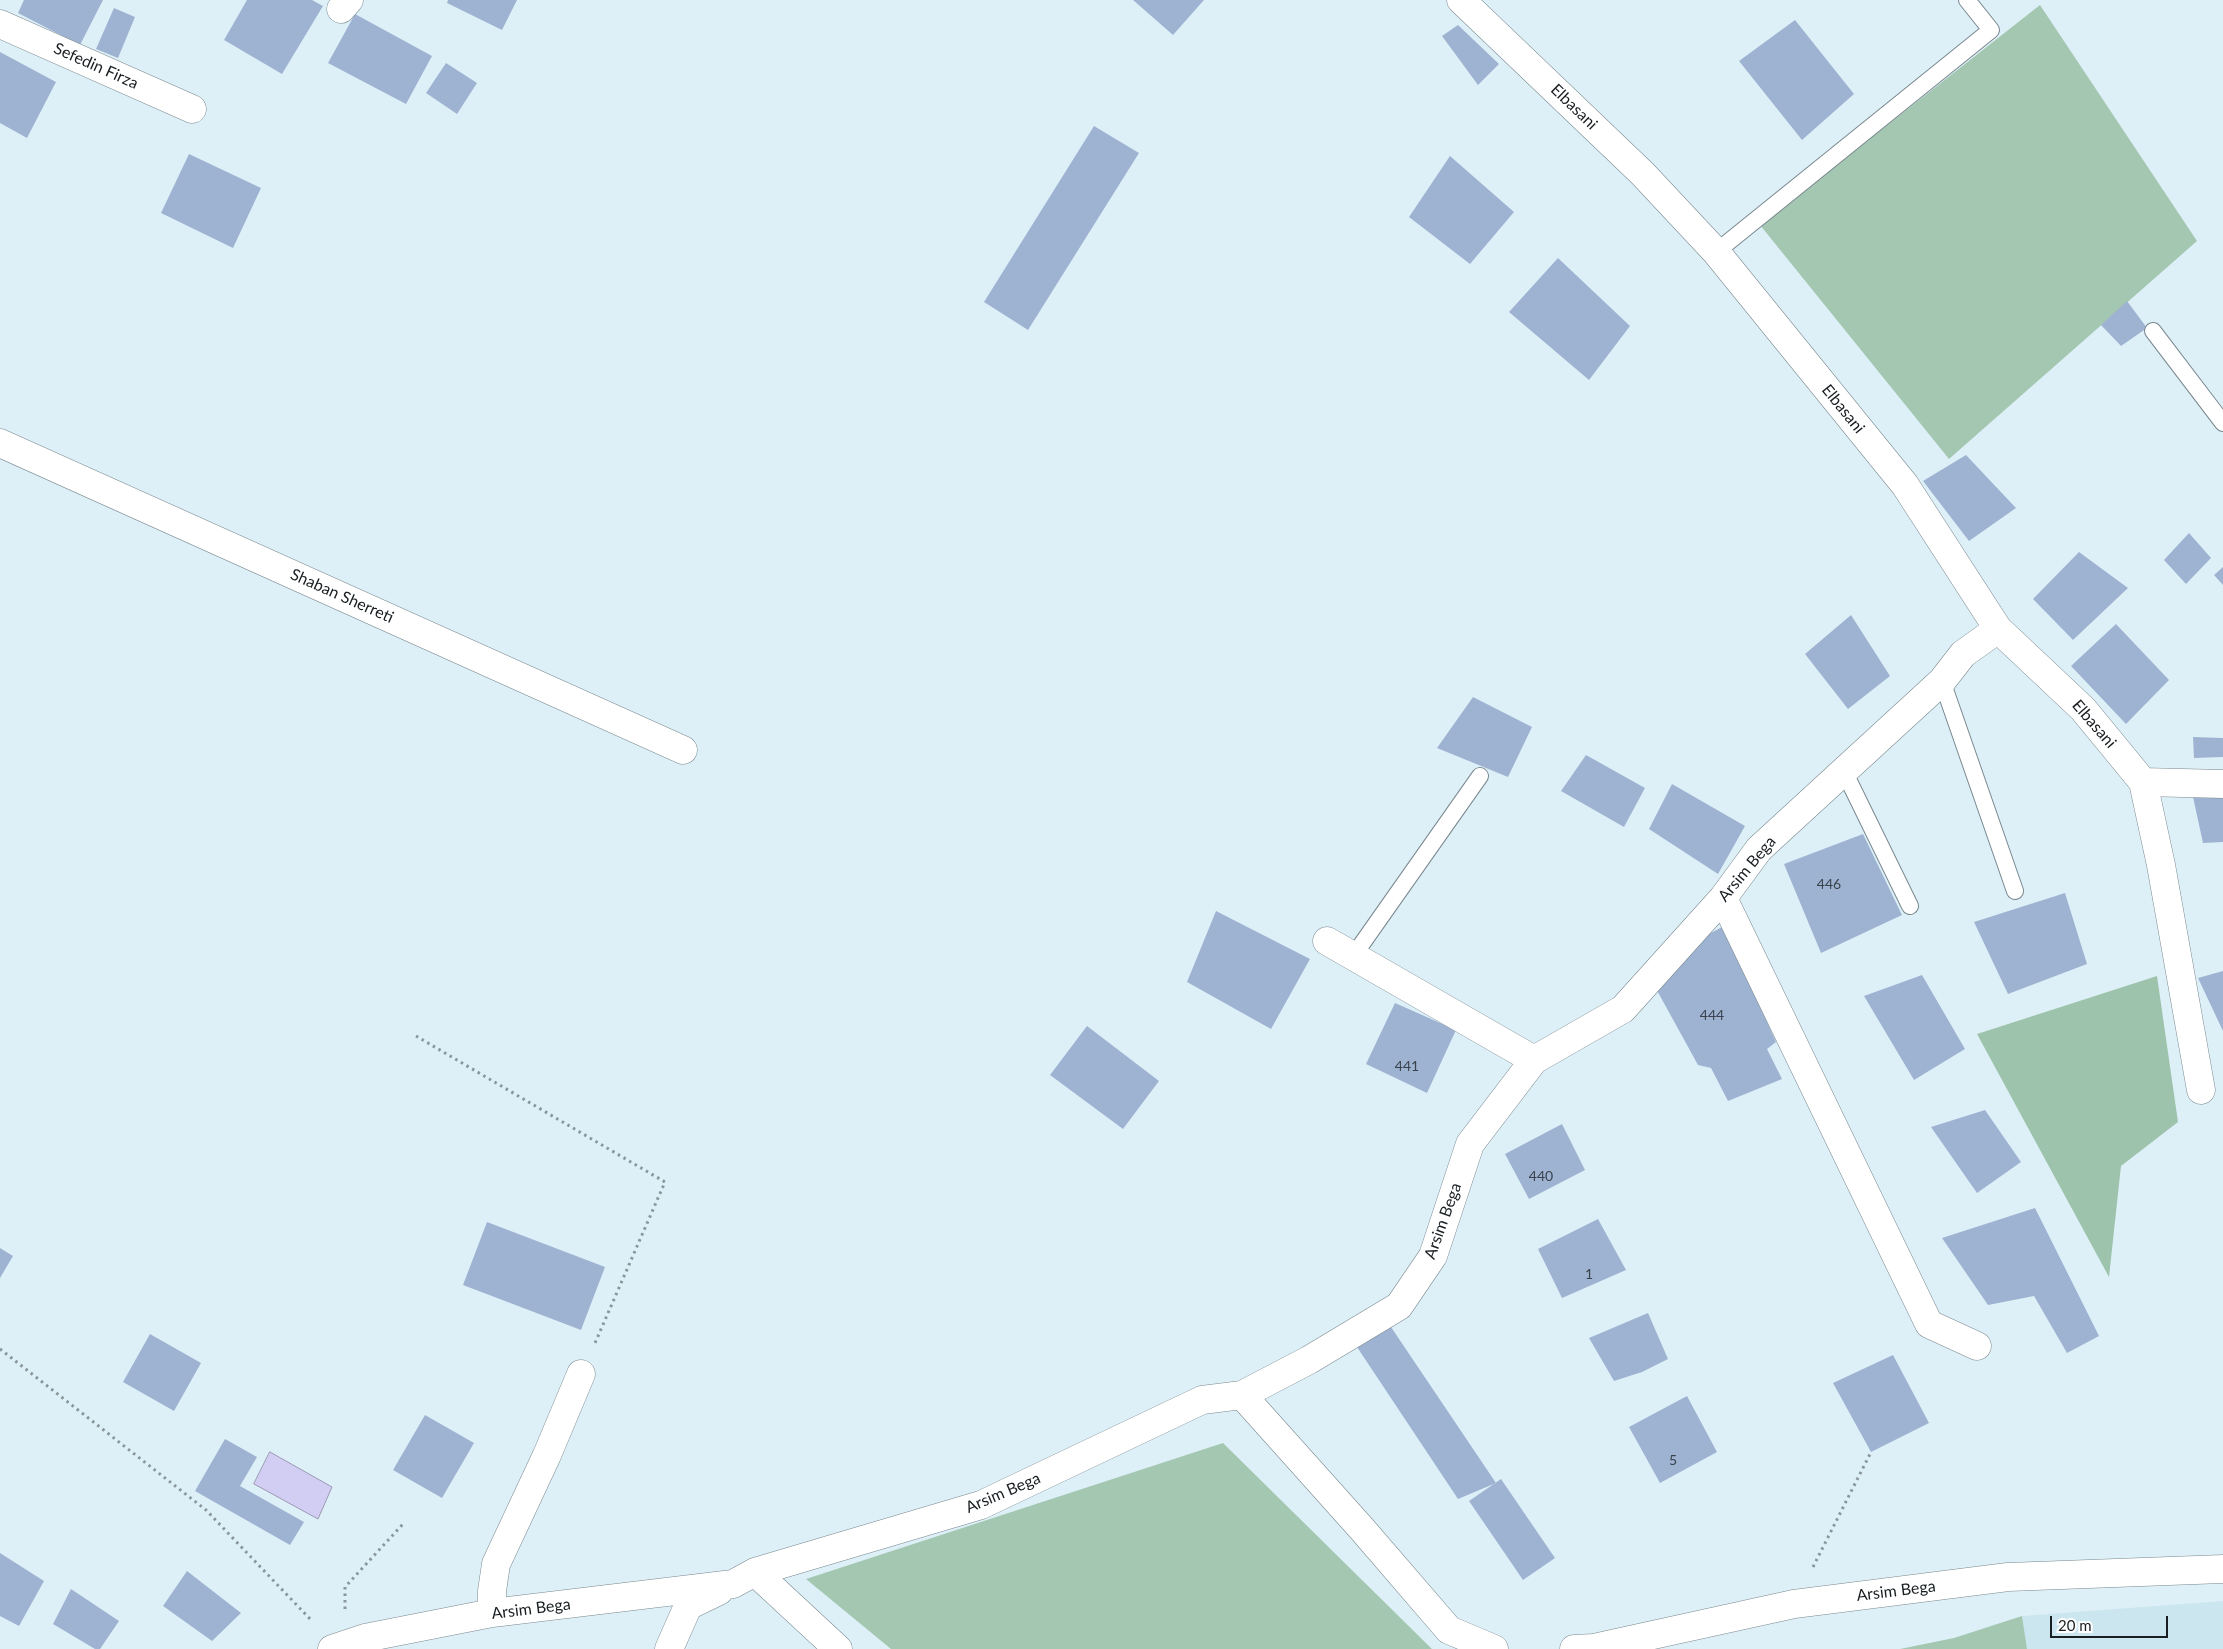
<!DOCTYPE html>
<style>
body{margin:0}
#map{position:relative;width:2223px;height:1649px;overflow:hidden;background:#def0f7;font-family:Lato,sans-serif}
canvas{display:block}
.scale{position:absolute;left:2050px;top:1616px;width:118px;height:22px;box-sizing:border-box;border:2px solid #181e21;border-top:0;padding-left:6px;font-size:15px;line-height:18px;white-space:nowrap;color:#181e21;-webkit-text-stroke:4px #fff;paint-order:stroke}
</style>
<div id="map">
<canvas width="2223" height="1649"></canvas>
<div class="scale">20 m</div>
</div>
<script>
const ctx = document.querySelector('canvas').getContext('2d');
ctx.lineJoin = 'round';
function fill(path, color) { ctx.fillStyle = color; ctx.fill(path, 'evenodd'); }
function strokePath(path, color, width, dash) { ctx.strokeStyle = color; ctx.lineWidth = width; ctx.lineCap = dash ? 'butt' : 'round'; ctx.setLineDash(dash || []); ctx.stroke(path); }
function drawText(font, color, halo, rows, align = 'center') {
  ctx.font = font + ' Lato,sans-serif'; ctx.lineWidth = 5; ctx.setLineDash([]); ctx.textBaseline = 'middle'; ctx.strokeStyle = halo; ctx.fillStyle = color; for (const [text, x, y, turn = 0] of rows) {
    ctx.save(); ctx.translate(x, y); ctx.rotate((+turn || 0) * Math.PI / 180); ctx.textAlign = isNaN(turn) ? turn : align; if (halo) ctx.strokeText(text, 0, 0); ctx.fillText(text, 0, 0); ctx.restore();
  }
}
fill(new Path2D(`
 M2223,1601V1649H2027L2022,1616Z`), '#cce6f0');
fill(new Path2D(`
 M2040,5L2197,241L1949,459L1760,225Z
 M1223,1443L1432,1649H891L806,1579Z
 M2022,1616L2027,1649H1900L1954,1638Z`), '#a4c7b2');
fill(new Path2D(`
 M2157,976L2178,1122L2121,1166L2109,1277L1977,1034Z`), '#9ec3ac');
const water = new Path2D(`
 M270,1452L332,1487L318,1519L254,1484Z`);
fill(water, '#d2cdf2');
strokePath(water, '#9a98b3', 1);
fill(new Path2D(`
 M24,0H103L80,45L18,13Z
 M247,0H312L323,6L282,74L224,40Z
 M448,0H517L502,30L447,3Z
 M1133,0H1204L1173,35Z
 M114,8L135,17L118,58L96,49Z
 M355,14L432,56L406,104L328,63Z
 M1795,20L1854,94L1802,140L1739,61Z
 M1458,25L1499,64L1478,85L1442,36Z
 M0,52L56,82L27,138L0,123Z
 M446,63L477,83L457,114L426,93Z
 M1094,126L1139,153L1028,330L984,302Z
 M189,154L261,188L233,248L161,213Z
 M1450,156L1514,212L1470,264L1409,217Z
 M1558,258L1630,326L1589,380L1509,312Z
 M2127,301L2147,328L2121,346L2101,325Z
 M1966,455L2016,508L1969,541L1923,481Z
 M2189,533L2211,558L2186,584L2164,560Z
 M2079,552L2128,588L2073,640L2033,599Z
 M2223,567V585L2214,575Z
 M1851,615L1890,676L1848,709L1805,654Z
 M2116,624L2169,680L2126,724L2071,666Z
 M1473,697L1532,727L1508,777L1437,748Z
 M2193,737L2223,738V757L2194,758Z
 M1586,755L1645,788L1624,827L1561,791Z
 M1672,784L1745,826L1718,874L1649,829Z
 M2193,797L2223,798V842L2203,843Z
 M1863,834L1902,915L1821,953L1784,864Z
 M2065,893L2087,964L2008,994L1974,922Z
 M1216,911L1310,959L1271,1029L1187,982Z
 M1724,926L1776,1042L1767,1049L1782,1079L1728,1101L1711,1068L1698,1065L1654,985L1694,942Z
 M2223,971V1031L2198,978Z
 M1922,975L1965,1049L1914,1080L1864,996Z
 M1395,1003L1456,1030L1427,1093L1366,1064Z
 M1087,1026L1159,1081L1123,1129L1050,1075Z
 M1985,1110L2021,1162L1977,1193L1931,1127Z
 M1562,1124L1585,1170L1529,1199L1505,1154Z
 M2035,1208L2099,1336L2067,1353L2034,1296L1988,1305L1942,1238Z
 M1598,1219L1626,1270L1562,1298L1538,1249Z
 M487,1222L605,1267L581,1330L463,1285Z
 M0,1248L13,1256L0,1278Z
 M1648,1313L1668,1359L1642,1372L1614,1381L1589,1338Z
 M1391,1327L1496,1483L1458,1499L1357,1347Z
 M150,1334L201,1363L174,1411L123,1382Z
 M1893,1355L1929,1423L1871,1452L1833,1383Z
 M1687,1396L1717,1452L1660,1483L1629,1427Z
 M425,1415L474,1443L442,1498L393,1470Z
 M225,1439L257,1457L240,1486L304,1522L290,1545L195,1491Z
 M1501,1479L1555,1558L1523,1580L1469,1501Z
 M0,1553L44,1581L19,1626L0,1616Z
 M187,1571L241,1613L212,1641L163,1606Z
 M71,1589L119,1621L100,1649H95L53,1624Z`), '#9eb3d2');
const service = new Path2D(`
 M1716,252L1991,30L1967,0
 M2153,331L2223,423
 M1942,681L2015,891
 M1844,771L1910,906
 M1354,955L1480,776`);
const minor = new Path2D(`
 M1461,0L1643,174L1716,252L1905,485L1998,629L2083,709L2143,782L2223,784
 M341,9L349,0
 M0,24L192,109
 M0,443L683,750
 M2143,782L2161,865L2201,1090
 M1723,898L1929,1324L1977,1346
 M1327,941L1534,1060
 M1242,1395L1362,1529L1449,1630L1494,1649
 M755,1572L838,1649
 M492,1613V1591L496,1564L547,1455L581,1374
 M332,1649L365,1638L492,1613L733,1584L755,1572L981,1505L1202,1400L1242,1395L1309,1360L1399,1306L1433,1256L1470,1144L1534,1060L1623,1009L1723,898L1759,849L1942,681L1963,654L1998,629
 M669,1649L688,1606L719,1591
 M1574,1649L1594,1648L1794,1604L2008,1577L2223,1569`);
strokePath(service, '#79888f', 18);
strokePath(minor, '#79888f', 29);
strokePath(new Path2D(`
 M416,1036L665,1182L595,1343
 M0,1349L206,1510L312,1621
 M1813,1567L1871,1452
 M345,1609V1587L403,1524`), '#89969b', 3, [2.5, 4]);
strokePath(service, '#fff', 16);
strokePath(minor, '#fff', 28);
drawText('14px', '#3a434d', null, [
 ["446",1829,884],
 ["444",1712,1015],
 ["441",1407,1066],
 ["440",1541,1176],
 ["1",1589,1274],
 ["5",1673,1460]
]);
drawText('16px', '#181e21', '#fff', [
 ["Sefedin Firza",96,66,24],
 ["Elbasani",1574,107,44],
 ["Elbasani",1843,409,51],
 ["Shaban Sherreti",342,596,24],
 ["Elbasani",2094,724,49],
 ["Arsim Bega",1747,869,-50],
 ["Arsim Bega",1443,1221,-70],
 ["Arsim Bega",1003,1493,-23],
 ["Arsim Bega",1896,1591,-7],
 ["Arsim Bega",531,1609,-7]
]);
</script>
